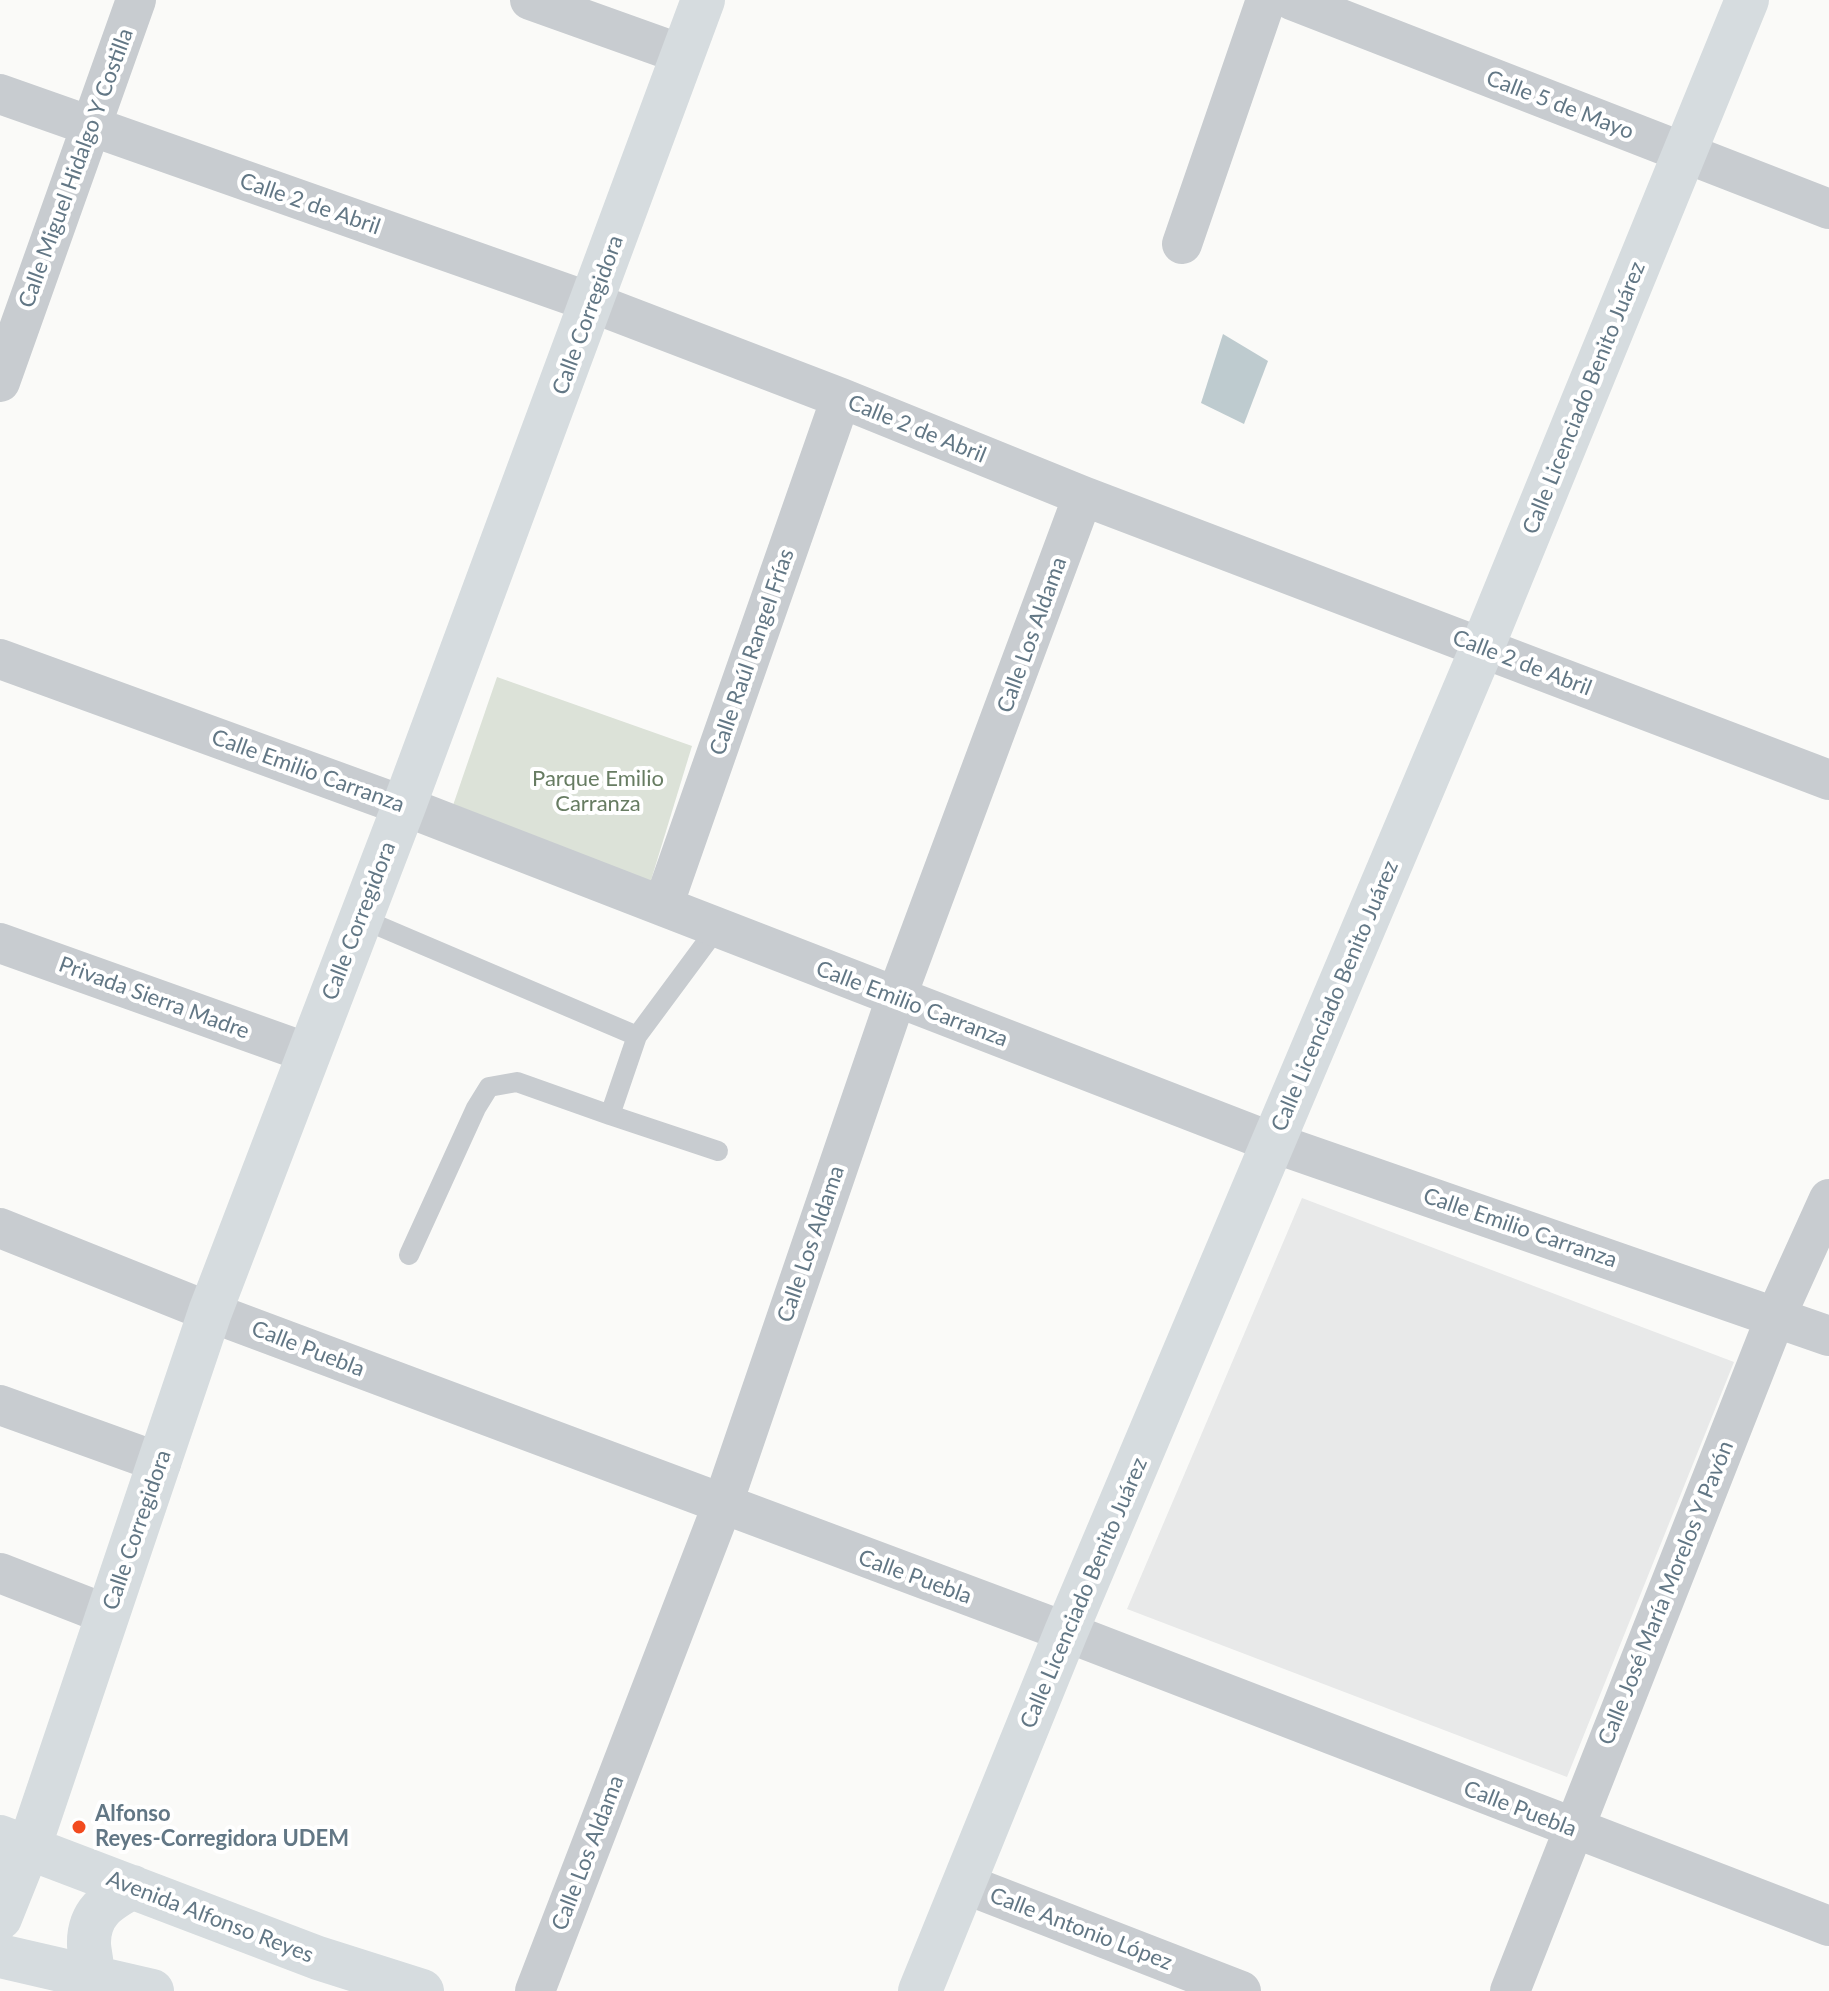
<!DOCTYPE html>
<meta charset="utf-8">
<style>
body{margin:0}
canvas{display:block;background:#fafaf8}
</style>
<canvas width="1829" height="1991"></canvas>
<script>
const ctx = document.querySelector('canvas').getContext('2d');
ctx.lineJoin = 'round';
function fill(path, color) { ctx.fillStyle = color; ctx.fill(path, 'evenodd'); }
function strokePath(path, color, width, dash) { ctx.strokeStyle = color; ctx.lineWidth = width; ctx.lineCap = dash ? 'butt' : 'round'; ctx.setLineDash(dash || []); ctx.stroke(path); }
function drawText(font, color, halo, rows, align = 'center') {
  ctx.font = font + ' Lato,sans-serif'; ctx.lineWidth = 8; ctx.setLineDash([]); ctx.textBaseline = 'middle'; ctx.strokeStyle = halo; ctx.fillStyle = color; for (const [text, x, y, turn = 0] of rows) {
    ctx.save(); ctx.translate(x, y); ctx.rotate((+turn || 0) * Math.PI / 180); ctx.textAlign = isNaN(turn) ? turn : align; if (halo) ctx.strokeText(text, 0, 0); ctx.fillText(text, 0, 0); ctx.restore();
  }
}
fill(new Path2D(`
 M1302,1198L1734,1362L1567,1777L1127,1609Z`), '#e8e9e9');
fill(new Path2D(`
 M497,677L692,746L648,890L449,817Z`), '#dce2d8');
fill(new Path2D(`
 M1223,334L1268,361L1244,424L1201,403Z`), '#becbcf');
strokePath(new Path2D(`
 M360,918L637,1036L717,928
 M637,1036L610,1115L718,1151
 M409,1255L476,1108L489,1087L517,1082L610,1115`), '#c8ccd0', 20);
strokePath(new Path2D(`
 M530,0L684,55
 M1292,0L1829,209
 M0,94L593,303L841,398L1083,496L1829,780
 M1182,244L1266,0
 M0,382L136,0
 M0,659L404,806L1274,1143L1829,1336
 M663,906L841,398
 M0,943L308,1053
 M0,1228L210,1312L1066,1632L1829,1926
 M0,1405L161,1463
 M0,1573L108,1615
 M965,1884L1241,1991
 M535,1991L722,1506L896,998L1083,496
 M1510,1991L1776,1316L1829,1199`), '#c8ccd0', 40);
strokePath(new Path2D(`
 M0,1837L318,1958L422,1991
 M0,1918L34,1833L210,1312L404,806L703,0
 M0,1956L152,1991
 M92,1977C93,1965 90,1956 89,1945C88,1913 107,1901 133,1887
 M920,1991L1066,1632L1482,648L1747,0`), '#d6dcdf', 44);
for (const [x, y, r, color] of [
 [79,1827,8,"#f24b1f"]
]) { const dot = new Path2D(); dot.arc(x, y, r, 0, 2 * Math.PI); ctx.fillStyle = color; ctx.fill(dot); strokePath(dot, '#fff', 3); }
drawText('22px', '#627785', '#fff', [
 ["Calle 5 de Mayo",1560,105,21],
 ["Calle Miguel Hidalgo Y Costilla",76,168,-70],
 ["Calle 2 de Abril",310,204,19],
 ["Calle Corregidora",588,315,-70],
 ["Calle Licenciado Benito Juárez",1584,398,-68],
 ["Calle 2 de Abril",917,429,22],
 ["Calle Los Aldama",1032,635,-70],
 ["Calle Raúl Rangel Frías",752,652,-71],
 ["Calle 2 de Abril",1522,663,21],
 ["Calle Emilio Carranza",308,771,20],
 ["Calle Corregidora",359,921,-69],
 ["Calle Licenciado Benito Juárez",1335,996,-67],
 ["Privada Sierra Madre",154,998,20],
 ["Calle Emilio Carranza",912,1004,21],
 ["Calle Emilio Carranza",1520,1228,19],
 ["Calle Los Aldama",811,1244,-71],
 ["Calle Puebla",308,1349,21],
 ["Calle Corregidora",137,1530,-71],
 ["Calle Puebla",915,1577,20],
 ["Calle Licenciado Benito Juárez",1084,1593,-67],
 ["Calle José María Morelos Y Pavón",1666,1593,-68],
 ["Calle Puebla",1520,1809,21],
 ["Calle Los Aldama",588,1853,-69],
 ["Avenida Alfonso Reyes",210,1917,21],
 ["Calle Antonio López",1081,1929,21]
]);
drawText('22px', '#677c62', '#fff', [
 ["Parque Emilio",598,779],
 ["Carranza",598,804]
]);
drawText('bold 22px', '#627785', '#fff', [
 ["Alfonso",95,1814],
 ["Reyes-Corregidora UDEM",95,1839]
], 'left');
</script>
